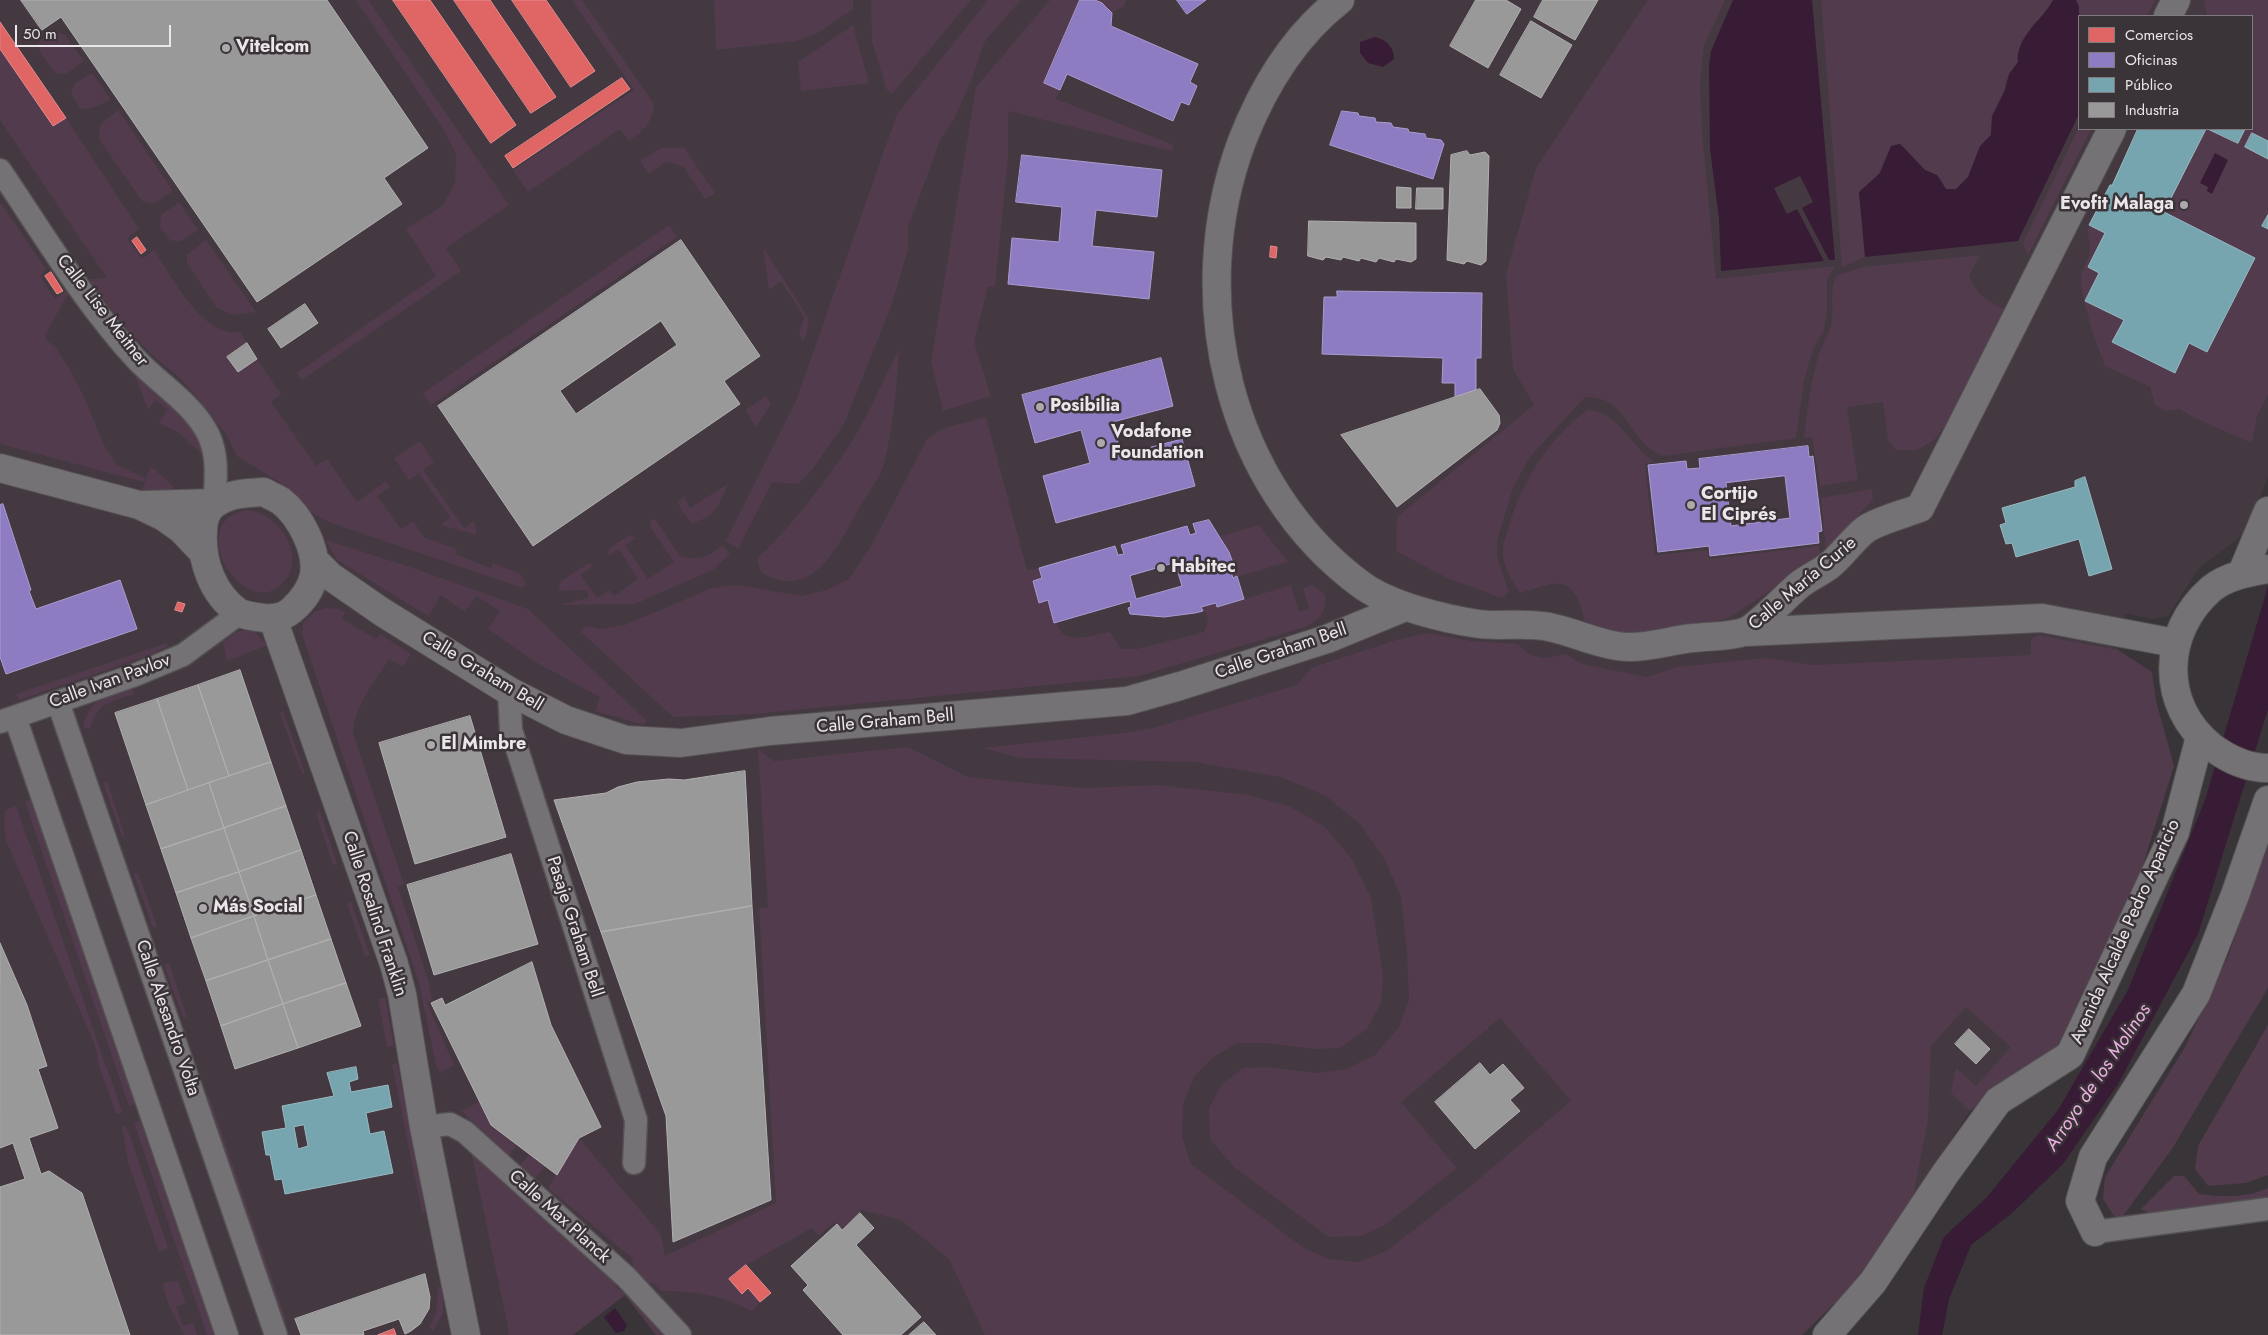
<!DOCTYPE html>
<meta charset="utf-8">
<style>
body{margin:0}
#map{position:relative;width:2268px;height:1335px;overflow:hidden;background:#393437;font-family:Jost,sans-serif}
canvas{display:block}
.legend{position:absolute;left:2078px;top:15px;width:175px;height:115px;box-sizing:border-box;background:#3a3338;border:1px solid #807b7f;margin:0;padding:6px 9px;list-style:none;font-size:15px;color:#eae6e9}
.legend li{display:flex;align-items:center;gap:10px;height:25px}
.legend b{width:25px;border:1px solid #807b7f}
.scale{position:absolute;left:15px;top:25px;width:156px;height:22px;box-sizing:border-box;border:2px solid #eae6e9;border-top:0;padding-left:6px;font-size:15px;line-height:18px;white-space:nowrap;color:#eae6e9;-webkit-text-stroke:4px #3a3338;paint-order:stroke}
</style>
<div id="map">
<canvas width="2268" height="1335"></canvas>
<ul class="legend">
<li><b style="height:14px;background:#e06666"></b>Comercios</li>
<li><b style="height:14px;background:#8e7cc3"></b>Oficinas</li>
<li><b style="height:14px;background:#76a5af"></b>Público</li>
<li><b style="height:14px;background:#999"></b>Industria</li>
</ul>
<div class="scale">50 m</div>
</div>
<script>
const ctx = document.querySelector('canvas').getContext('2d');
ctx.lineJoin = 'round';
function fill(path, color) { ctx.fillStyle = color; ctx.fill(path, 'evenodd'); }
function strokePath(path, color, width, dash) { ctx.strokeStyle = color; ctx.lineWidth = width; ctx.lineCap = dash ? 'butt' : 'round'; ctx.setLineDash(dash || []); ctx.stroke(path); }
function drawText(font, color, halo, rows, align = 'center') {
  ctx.font = font + ' Jost,sans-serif'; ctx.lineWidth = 5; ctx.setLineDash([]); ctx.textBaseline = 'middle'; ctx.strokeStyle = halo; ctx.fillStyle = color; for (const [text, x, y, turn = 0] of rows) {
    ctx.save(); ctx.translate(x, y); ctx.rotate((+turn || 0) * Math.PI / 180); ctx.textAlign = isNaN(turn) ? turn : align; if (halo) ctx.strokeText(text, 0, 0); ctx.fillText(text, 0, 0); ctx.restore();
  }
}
fill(new Path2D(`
 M0,0H2268V477L2247,532L2199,568L2168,616L2151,619L2125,613L2118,650L2152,672L2156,701L2174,766L2066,1041L1970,1111L1931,1169L1893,1234L1841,1297L1802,1335H656L625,1295L573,1335H0ZM2079,16H2252V129H2079Z`), '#443941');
fill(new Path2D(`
 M356,0H368L509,205L446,248L461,271L302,380L297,373L436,276L406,229L442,206L455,183L456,154L444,130Z
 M572,0H582L654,104C652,124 644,130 629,141L620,129L528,192L513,170L634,90Z
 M714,0H853V9L816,34L796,41L716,50Z
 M871,0H971L892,94L887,90L872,42Z
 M988,0H1021L985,41L972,79L955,117L940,141L908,227V249L892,304L844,424L812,470L798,484L772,482L738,549L726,541L796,401L897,114Z
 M1050,0H1080L1044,83L1060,90L1056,99L1174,145L1171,151L1008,111V158L995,287H988L974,342L991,396L943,411L931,362L976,87Z
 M1095,0H1126L1124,6L1112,13L1108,7Z
 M1648,0H1725L1704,46L1700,83L1702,131L1716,279L1835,266L1827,279V312L1823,332L1813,350L1804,381L1796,438L1663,456C1628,443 1629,396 1585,397L1529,458L1513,488L1497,541V557L1509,592L1502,598L1447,578L1396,551L1397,517L1534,405L1513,369L1506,274L1536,168Z
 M1821,0H2053L2046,13L2033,24L2022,42L2017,56L2018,62L2006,81L2005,90L1992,116L1991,135L1984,142L1968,178L1956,189H1946L1939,177L1925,170L1907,150L1900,144H1894C1879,163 1885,177 1859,192L1865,257L1842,267Z
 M2076,0H2155L2147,16H2080Z
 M2204,0H2268V395L2257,416L2252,443L2195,418L2180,409L2166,411L2155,405L2150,387L2105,366C2097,344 2080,299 2081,277C2082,268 2089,260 2090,251C2091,242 2086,235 2089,225L2110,185H2112L2138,129H2252V16H2207Z
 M853,25L869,83L801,91L798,62Z
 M52,32L64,34L84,61L66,74L55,73L41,54L38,43Z
 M0,49L52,126L66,118L139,229L127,238L142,259L154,250C172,276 202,338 240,332L247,343L227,357L238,372L257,359L281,394L271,402L316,466L327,459L357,502L386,481L390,487L377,496L401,529L413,521L425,538L457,549L455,554L491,568L493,563L520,574L526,584L523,588L331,523L307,510L293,492L276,480L237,456L226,434L195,395L179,377L160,362L129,332L91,283V279L107,278L0,120Z
 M92,73L111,100L91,108L81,109L71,94L74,84Z
 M118,110L173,191L154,204L142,201L99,139L100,125Z
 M2079,127V129H2091L2028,255L2023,243Z
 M661,148H684L715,193L705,199L683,166L665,162L649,174L640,161Z
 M0,202L46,269L40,276L55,299L66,291L68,294L45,335L46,340L56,348L69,368L85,399L104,445L117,465L145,478L144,482L0,444Z
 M179,202L198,230L180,242L170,240L160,227L161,215Z
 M669,225L677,237L431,405L423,393Z
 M206,240L256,312L232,315L216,307L187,263V255Z
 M763,247L809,319L807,333L803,341L799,333L804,317L781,281L769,290Z
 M1980,255L1969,276C1979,298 1988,301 2009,312L1952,417L1934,440L1917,450H1896L1888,440L1883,402L1847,407L1858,480L1820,486L1812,437H1804C1807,409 1811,381 1819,354C1822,345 1827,338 1830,329C1836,311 1828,294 1836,276L1863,267Z
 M899,350C897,388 893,427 884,464C880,479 867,494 860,507C838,545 813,604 761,572L757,559C795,522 827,481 855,436C872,409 883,378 899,350Z
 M129,360L187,415L209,461L178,432L159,423L167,410L156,400L148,410Z
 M766,396L771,404L756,427L745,410Z
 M1587,410C1618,410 1631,447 1654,462L1645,464L1655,555L1707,550L1709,559L1819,546L1821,558L1730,617L1713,623H1697L1643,637L1586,626C1583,619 1583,611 1580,604C1567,571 1544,587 1520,593C1513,583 1504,568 1503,555C1502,544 1507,533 1510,522C1524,478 1550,438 1587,410Z
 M986,417L1027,570L1039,568L1042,578L1033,581L1039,602L1048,600C1061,646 1068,640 1110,632L1121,649H1137L1204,632L1208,621L1205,611H1203L1201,607L1216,603L1218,607L1291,585L1299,612L1309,609L1303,588L1312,585L1325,594C1328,612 1318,622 1302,628L1139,676L754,714L673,717L580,631L586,626L600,629L625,625L712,588L737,585L802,596L827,590L849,579L871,546L927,439L944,428Z
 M420,441L434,462L423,470L464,528L474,521L477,535L441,525L450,517L419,473L409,480L394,458Z
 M150,468L154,469L173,486L171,493L141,492Z
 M728,484C718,506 717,517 691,523L680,508L678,502L684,496L690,508Z
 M1872,489L1873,499L1826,552L1821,498Z
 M247,510C279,512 309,558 282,584C243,622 182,521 247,510Z
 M655,519L680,556C698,561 708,558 722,545L730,554L714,569L635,604L560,605L588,598L587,590L558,591L561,581L589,563L592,566L581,575L597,598L609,590L614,596L638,579L619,549L608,556L609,548L630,535L636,538L625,545L648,579L674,562L651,528L650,520Z
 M1259,525L1288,562L1233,578L1231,572L1235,571L1234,566L1221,536Z
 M326,540L413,568L528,609L646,720L645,723L641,724L595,711L600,697L537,663L488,629L500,611L476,596L465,612L441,595L428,616L337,560Z
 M326,608L339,609L345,613L342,619L376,639L380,634L411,654L403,667L389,659C375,682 353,707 353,734L404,884L398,887L429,983L432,1000L427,1003L454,1065L440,1073L436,1065L419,983L302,634L303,623L314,612Z
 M244,630H252L268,645L227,661L223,642L235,633Z
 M1427,633L1472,641L1517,644L1530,655L1545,658L1566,654L1582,664L1647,677L1677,667L1765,658L1813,665L2031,655V639L2039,635L2118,650L2152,672L2156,701L2174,766L2130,906L2066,1041L1970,1111L1951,1093L1956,1068L1976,1086L2011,1047L1966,1007L1931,1046L1928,1120L1912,1202L1893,1234L1841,1297L1802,1335H985L949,1259L901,1220L861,1210L842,1230L835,1222L819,1235L812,1228L746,1265L729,1279L742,1293L748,1288L760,1302L752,1311C720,1295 696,1291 661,1291L653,1282L645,1284L634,1272L632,1258L548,1188L579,1138L661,1235L665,1256L776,1203L759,908H768L758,749L774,761L908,747L968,777L1082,788L1158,785L1248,795L1289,806L1325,827L1352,859L1371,898L1383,975L1381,1003L1367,1029L1340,1048L1315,1049L1265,1043H1237L1212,1058L1194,1077L1183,1104L1182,1137L1191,1164L1304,1248L1328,1259L1357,1262L1386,1251L1472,1185L1571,1101L1500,1018L1401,1102L1457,1168L1385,1225L1361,1236L1329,1237L1235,1168L1210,1139L1209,1108L1222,1084L1243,1068L1266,1067L1317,1073L1346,1069L1375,1055L1399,1027L1409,1000L1407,952L1401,897L1385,860L1360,824L1326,796L1280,777L1195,762L1020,758L983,748L1123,733L1153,728L1297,685L1311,668L1396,640Z
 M167,643L168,646L150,655L19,700L16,694Z
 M131,686L134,694C110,702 97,703 90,729L83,727C91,697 105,696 131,686Z
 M283,711L305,773L302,774L280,713Z
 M107,781L125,836L122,837L103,783Z
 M31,799L135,1104L129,1106L25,802Z
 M16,805L122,1112L116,1114L97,1060L98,1057L94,1043L7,843L4,827L5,810Z
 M320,811L337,864L333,865L316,812Z
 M2268,841V988L2172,1149L2123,1216L2115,1218L2103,1199L2105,1177L2185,1047L2229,954Z
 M138,873L157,926L153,928L134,874Z
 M351,902L370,955L365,956L347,903Z
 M169,963L187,1017L183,1018L164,965Z
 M385,997L394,1046L387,1047L378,999Z
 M2268,1025V1175L2246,1183L2208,1186L2195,1169L2198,1146Z
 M397,1063L428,1211L422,1213L392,1064Z
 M209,1096L286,1320L279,1322L203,1098Z
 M479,1102L491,1125L517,1145L509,1156L461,1111Z
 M140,1120L214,1335H207L134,1123Z
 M126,1125L168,1248L159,1252L128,1162L122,1127Z
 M471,1151L614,1276L616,1287L625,1294L629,1291L670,1335H656L625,1295L573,1335H507L509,1332Z
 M529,1155L545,1166L534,1180L519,1167Z
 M2174,1176H2184L2199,1194C2223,1197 2246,1198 2268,1188V1201L2149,1213L2141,1209Z
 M178,1281L186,1303L176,1307L183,1326L193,1323L197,1335H184C176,1316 165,1304 163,1283Z
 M438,1287H443V1313L433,1331L429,1327L436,1313Z`), '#513b4d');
fill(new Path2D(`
 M1733,0H1812L1835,260H1829L1802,208L1813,202L1800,176L1774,188L1787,214L1797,209L1824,261L1721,271L1719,218L1710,149L1709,66L1711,51Z
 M2053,0H2076L2079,6V114L2018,241L1865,257L1859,192L1880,173L1891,146L1900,144L1925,170L1937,175L1946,189H1956L1968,177L1980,146L1991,135L1992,116L2005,90L2009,74L2018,62C2016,36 2042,21 2053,0Z
 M1375,37C1387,40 1394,47 1394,59L1383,67L1368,63L1360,53V42Z
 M2215,153L2228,160L2212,194L2207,191L2208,187L2200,183Z
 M2268,586V709L2198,934L2118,1084L2063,1164L2012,1213L1971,1245L1949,1299L1942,1335H1918L1924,1288L1944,1237L1987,1197L2058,1110L2128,990L2205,800Z
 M615,1308L627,1325L624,1331L616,1333L604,1317Z`), '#381b34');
const shops = new Path2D(`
 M393,0H430L516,125L491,143Z
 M454,0H490L556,97L531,113Z
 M512,0H546L595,71L571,87Z
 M0,22L66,118L53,126L0,49Z
 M622,78L630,89L513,168L505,156Z
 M137,237L146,250L141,254L132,241Z
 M1271,246L1277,247L1276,258L1270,257Z
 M51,272L63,291L57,294L45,276Z
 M178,602L185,604L182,612L175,610Z
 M746,1265L771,1293L760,1302L748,1288L742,1294L729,1279Z
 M394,1329L396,1335H378Z`);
fill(shops, '#e06666');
strokePath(shops, '#e38c8d', 1);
const offices = new Path2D(`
 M1080,0H1095L1102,3L1112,13L1111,26L1198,64L1190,82L1197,86L1189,105L1181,102L1173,121L1067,74L1060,90L1044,83Z
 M1177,0H1206L1187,14Z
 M1342,111L1358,113L1359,116L1375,118L1376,122L1391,123L1393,127L1408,129L1409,132L1425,134L1426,138L1441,140L1444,144L1433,179L1330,145Z
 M1022,155L1162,170L1157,217L1096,210L1092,246L1154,252L1149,299L1008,284L1012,238L1059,242L1062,207L1016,202Z
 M1337,291L1482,293L1481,358H1476V390L1455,397V383H1442L1443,358L1322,354L1324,297H1337Z
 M1161,358L1173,406L1113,422L1121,455L1182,439L1195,486L1056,523L1043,476L1090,463L1081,430L1035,443L1022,395Z
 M1808,446L1809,457L1813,456L1822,531L1818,532L1819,543L1710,556L1709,546L1658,552L1648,465L1686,461L1687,469L1700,468L1699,459ZM1785,476L1790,518L1731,526L1726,483Z
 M3,504L31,590L29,591L36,609L120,580L137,629L6,674L0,657V505Z
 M1209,520L1229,552L1236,571L1231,572L1233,578L1237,576L1244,599L1217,607L1216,603L1201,607L1203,611L1195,613L1164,617L1130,614L1128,608L1131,607L1130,601L1054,623L1048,600L1039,603L1033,581L1042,578L1039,568L1115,546L1118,555L1124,554L1121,545L1187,526L1190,535L1196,533L1193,524ZM1175,563L1182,586L1136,599L1130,576Z`);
fill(offices, '#8e7cc3');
strokePath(offices, '#aa9cce', 1);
const public = new Path2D(`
 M2138,129H2206L2164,212L2255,258L2207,352L2189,343L2175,373L2112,342L2124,320L2085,301L2099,273L2088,267L2105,233L2089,225L2110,185H2112Z
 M2208,129H2245L2238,143Z
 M2252,133L2268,141V159L2245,147Z
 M2268,215V229L2262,226Z
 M2085,477L2112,569L2089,576L2079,539L2016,557L2012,543L2006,544L2000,525L2006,523L2002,508L2075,487V481Z
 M356,1067L358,1079L349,1082L351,1092L388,1085L392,1107L366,1113L370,1134L384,1131L393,1173L285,1194L282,1179L275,1180L270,1155H266L262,1132L286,1128L282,1106L334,1096L327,1073ZM304,1125L308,1146L298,1149L294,1127Z`);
fill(public, '#76a5af');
strokePath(public, '#99b8c0', 1);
const industry = new Path2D(`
 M21,0H327L428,148L384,178L402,204L257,302L61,17L42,30Z
 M1476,0H1506L1521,9L1488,68L1450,46Z
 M1543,0H1598L1575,40L1534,17Z
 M1531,21L1572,45L1541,98L1500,75Z
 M1467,151L1470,155L1485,152L1489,156L1486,261L1481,265L1467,261L1464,264L1447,260L1451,155Z
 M1397,187L1411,188V208H1397Z
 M1417,188H1443V209H1416Z
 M1309,221L1416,223V259L1411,262L1396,259L1394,262L1379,258L1376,262L1361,258L1359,261L1343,257L1341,260L1326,257L1323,260L1308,256Z
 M681,240L760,356L724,381L740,404L533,546L438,406ZM661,321L677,345L576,414L560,391Z
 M305,304L318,323L281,348L268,329Z
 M247,343L257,359L238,372L227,357Z
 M1480,389L1499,415L1500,423L1497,430L1397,507L1341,435Z
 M240,670L271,762L229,776L198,685Z
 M198,685L229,776L188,790L157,699Z
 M157,699L188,790L146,805L115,713Z
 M470,716L506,837L415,864L379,743Z
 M271,762L286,806L224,828L209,783Z
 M745,771L752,906L601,932L554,800L606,793L618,787L637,782L669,779L684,780Z
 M209,783L224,828L161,849L146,805Z
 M286,806L301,850L239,872L224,828Z
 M224,828L239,872L176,893L161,849Z
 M301,850L316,895L254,916L239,872Z
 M511,854L538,944L434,975L407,885Z
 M239,872L254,916L191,938L176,893Z
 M316,895L331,939L268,960L254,916Z
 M752,906L771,1200L673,1242L666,1116L601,932Z
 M254,916L268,960L206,981L191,938Z
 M331,939L346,983L283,1004L268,960Z
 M0,943L27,1005L47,1066L38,1069L58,1128L29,1138L41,1174L49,1171L82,1193L130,1335H0V1187L25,1179L13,1143L0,1148Z
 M268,960L283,1004L221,1026L206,981Z
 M532,962L551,1025L601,1127L579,1138L557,1175L491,1125L431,1003L442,998L445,1005Z
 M346,983L361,1026L298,1048L283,1004Z
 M283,1004L298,1048L235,1069L221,1026Z
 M1969,1029L1990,1049L1976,1064L1955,1044Z
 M1480,1063L1490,1075L1503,1064L1524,1088L1510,1100L1520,1111L1475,1149L1435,1102Z
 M860,1213L874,1228L856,1245L921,1317L901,1335H843L803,1290L808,1285L791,1266L837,1224L842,1230Z
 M425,1274L430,1297L429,1309L420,1324L411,1331L405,1334L399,1319L363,1331L364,1335H301L295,1319Z
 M924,1322L936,1335H909Z`);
fill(industry, '#999');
strokePath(industry, '#b1b0b1', 1);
const street = new Path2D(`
 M0,170C42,232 85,304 136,359C159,384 194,404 209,436C219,459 215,479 215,503
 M509,691L511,730L636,1120L634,1163
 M58,702L276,1335
 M15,717L227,1335
 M0,722L135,675L183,655L240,613
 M424,1127L450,1124L465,1132L626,1277L680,1335
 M2095,1232L2268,1209`);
const secondary = new Path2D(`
 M1340,0C1294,36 1263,87 1242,141C1184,296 1226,486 1363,586C1392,606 1444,619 1479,624C1502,627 1526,622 1549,627C1575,632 1603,647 1630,647C1652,647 1672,640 1693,638C1709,636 1729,637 1744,632C1756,628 1786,596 1798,586C1807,578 1820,573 1830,565C1843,554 1853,539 1866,529C1880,520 1904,514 1920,508L2112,129
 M2168,16L2176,0
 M0,468L139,505L164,517L181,529L202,551
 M264,492C269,495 276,498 281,501C300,516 318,550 314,575C311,590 303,600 292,610C284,617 274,619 264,618C256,617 245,616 238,612C213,594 201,562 203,532C203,522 206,509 216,503C231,493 248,493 264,492Z
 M143,505L215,503
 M314,560L330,576L382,612L509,691L566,720L626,740L681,743L770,731L1127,701L1180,686L1327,639L1405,607
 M2268,569C2249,572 2227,576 2211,589C2162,632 2159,705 2212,747C2228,759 2248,768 2268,768
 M2242,573L2268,511
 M273,619L394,964L402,994L424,1127L466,1335
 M1746,632L2042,618L2175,643
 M2095,1232L2080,1201L2093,1157L2196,994L2235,895L2268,800
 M1827,1335L1873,1282L1945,1174L1998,1101L2070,1055L2175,832L2200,737`);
strokePath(street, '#555153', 25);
strokePath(secondary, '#555153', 30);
strokePath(street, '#747274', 22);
strokePath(secondary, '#747274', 28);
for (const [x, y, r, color] of [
 [226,48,5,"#aca8ab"],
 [2184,205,5,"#aca8ab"],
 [1040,407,5,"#aca8ab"],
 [1101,443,5,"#aca8ab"],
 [1691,505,5,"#aca8ab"],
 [1161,568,5,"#aca8ab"],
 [431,745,5,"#aca8ab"],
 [203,908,5,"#aca8ab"]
]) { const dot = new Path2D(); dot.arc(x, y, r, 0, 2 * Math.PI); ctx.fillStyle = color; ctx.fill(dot); strokePath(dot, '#3a3338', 2); }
drawText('bold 18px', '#eae6e9', '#3a3338', [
 ["Vitelcom",236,48],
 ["Evofit Malaga",2174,205,"right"],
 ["Posibilia",1050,407],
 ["Vodafone",1111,433],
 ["Foundation",1111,454],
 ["Cortijo",1701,495],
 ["El Ciprés",1701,516],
 ["Habitec",1171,568],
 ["El Mimbre",441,745],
 ["Más Social",213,908]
], 'left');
drawText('18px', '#eae6e9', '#3a3338', [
 ["Calle Lise Meitner",102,311,52],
 ["Calle María Curie",1803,584,-40],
 ["Calle Graham Bell",1281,652,-19],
 ["Calle Graham Bell",482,672,31],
 ["Calle Ivan Pavlov",110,682,-20],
 ["Calle Graham Bell",885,722,-5],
 ["Calle Rosalind Franklin",374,914,72],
 ["Pasaje Graham Bell",574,927,72],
 ["Avenida Alcalde Pedro Aparicio",2126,932,-66],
 ["Calle Alesandro Volta",167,1018,71],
 ["Calle Max Planck",559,1217,42]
]);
drawText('italic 19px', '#efb1e3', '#3a3338', [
 ["Arroyo de los Molinos",2099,1078,-56]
]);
</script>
